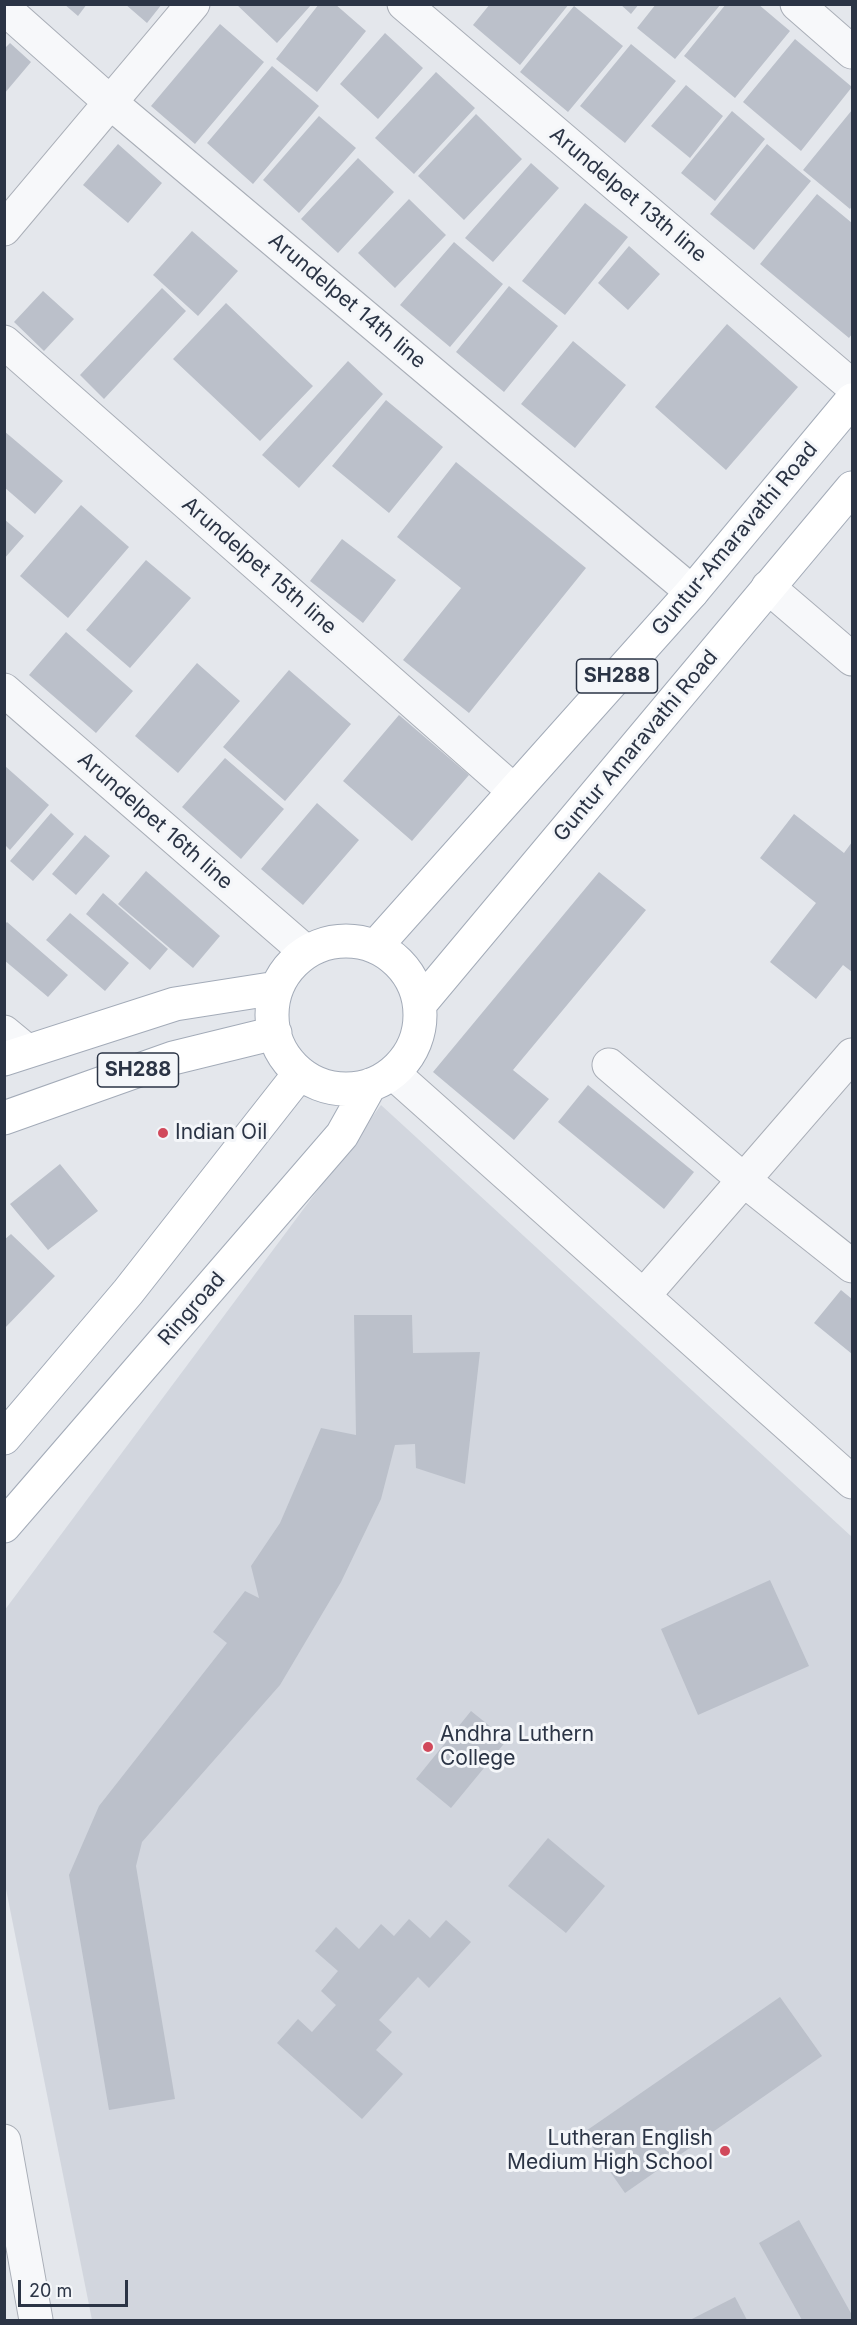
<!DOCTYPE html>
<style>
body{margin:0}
#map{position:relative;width:857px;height:2325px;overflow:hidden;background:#e4e7ec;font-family:Inter,sans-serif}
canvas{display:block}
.frame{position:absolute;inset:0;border:6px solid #2b3445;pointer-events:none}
.scale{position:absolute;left:18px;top:2280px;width:110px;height:27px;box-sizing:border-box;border:3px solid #2b3445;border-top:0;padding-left:8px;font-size:18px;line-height:21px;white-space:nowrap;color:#2b3445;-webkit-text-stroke:4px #f4f6f9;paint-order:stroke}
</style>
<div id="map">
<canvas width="857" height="2325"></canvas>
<div class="frame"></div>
<div class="scale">20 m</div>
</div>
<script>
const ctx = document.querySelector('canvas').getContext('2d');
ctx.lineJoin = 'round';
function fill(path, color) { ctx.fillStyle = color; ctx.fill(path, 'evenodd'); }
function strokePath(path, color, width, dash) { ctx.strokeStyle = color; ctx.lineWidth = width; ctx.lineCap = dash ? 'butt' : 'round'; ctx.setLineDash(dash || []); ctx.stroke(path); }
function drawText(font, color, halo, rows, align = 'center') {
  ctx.font = font + ' Inter,sans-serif'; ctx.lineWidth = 6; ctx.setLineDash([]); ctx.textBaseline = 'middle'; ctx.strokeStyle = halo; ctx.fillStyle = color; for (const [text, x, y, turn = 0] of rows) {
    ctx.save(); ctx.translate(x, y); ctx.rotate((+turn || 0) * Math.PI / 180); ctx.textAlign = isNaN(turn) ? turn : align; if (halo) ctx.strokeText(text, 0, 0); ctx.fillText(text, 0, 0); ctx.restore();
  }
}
fill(new Path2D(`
 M381,1105L852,1537V2320H92L5,1884L4,1611Z`), '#d2d6de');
fill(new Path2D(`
 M64,4H87L78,16Z
 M125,4H162L147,23Z
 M236,4H312L277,43Z
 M319,4H335L366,31L317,92L276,59Z
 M490,4H569L520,65L473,25Z
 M620,4H639L631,14Z
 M656,4H721L675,59L637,28Z
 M726,4H758L790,31L735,98L684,56Z
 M574,6L623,46L568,112L520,72Z
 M220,24L264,62L195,144L151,106Z
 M385,33L423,68L378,119L340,84Z
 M795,39L852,87L801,151L743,102Z
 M10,43L31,62L4,94V49Z
 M631,44L676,81L625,143L580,106Z
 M272,66L319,106L253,184L207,143Z
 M436,72L475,108L414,174L375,138Z
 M686,85L723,116L690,158L651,126Z
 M852,110V206L850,209L803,170Z
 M732,111L765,139L715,201L681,173Z
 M476,114L522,159L464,220L418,176Z
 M319,116L356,148L299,213L263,180Z
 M118,144L162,183L128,223L83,185Z
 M767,144L811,181L754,250L710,214Z
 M358,158L394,192L338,253L301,219Z
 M531,163L559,188L493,262L465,238Z
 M817,194L852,223V334L849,338L760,264Z
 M409,199L446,235L395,288L358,253Z
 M585,203L628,237L565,315L522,281Z
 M192,231L238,271L198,316L153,275Z
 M454,242L503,284L450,347L400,305Z
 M629,246L660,274L628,310L598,283Z
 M509,286L558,326L504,392L456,352Z
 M162,288L186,311L104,399L80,375Z
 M43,291L74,319L44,351L14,322Z
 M226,303L313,386L260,441L173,359Z
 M727,324L798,387L726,470L655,407Z
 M573,341L626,385L575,448L521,404Z
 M348,361L383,394L299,488L262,455Z
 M386,400L443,447L389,513L332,466Z
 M4,431L63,481L35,514L4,487Z
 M456,462L586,568L469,713L403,660L461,588L397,537Z
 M81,505L129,547L68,618L20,576Z
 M4,519L24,536L4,559Z
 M342,539L396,580L363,623L310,581Z
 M146,560L191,598L130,668L86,630Z
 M66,632L133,691L96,733L29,675Z
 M197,663L240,701L178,773L135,736Z
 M289,670L351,724L285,801L223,747Z
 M399,715L469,775L412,841L343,781Z
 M225,758L284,809L241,859L182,807Z
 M5,766L49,805L10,850L5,845Z
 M317,803L359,840L303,905L261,869Z
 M51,813L74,834L33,881L10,861Z
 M794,814L844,853L852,842V972L843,965L816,999L770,962L816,903L760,858Z
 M85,835L110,856L76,895L52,874Z
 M146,871L220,936L193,968L118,904Z
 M599,872L646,910L513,1070L549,1099L514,1140L433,1072Z
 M103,893L168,949L150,970L86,914Z
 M70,913L129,963L105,991L46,940Z
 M7,922L68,975L48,997L4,960V925Z
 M588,1085L694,1172L664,1209L558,1122Z
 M60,1164L98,1211L48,1250L10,1204Z
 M11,1234L55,1276L4,1329V1240Z
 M841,1290L852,1299V1354L814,1323Z
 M354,1315H412L413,1353L480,1352L465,1484L416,1468L415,1444L395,1445L381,1499L341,1582L280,1685L142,1842L136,1866L175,2099L109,2110L69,1875L99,1806L227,1643L213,1632L245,1591L259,1598L251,1566L280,1523L321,1428L356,1435Z
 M770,1580L809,1666L698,1715L661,1629Z
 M471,1711L507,1740L451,1808L416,1779Z
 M548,1838L605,1886L566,1933L508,1886Z
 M409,1919L430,1938L446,1920L471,1942L429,1988L418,1977L379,2020L392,2032L376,2050L403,2074L362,2119L277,2043L298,2019L312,2032L336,2005L321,1991L338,1971L315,1951L336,1927L359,1949L381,1924L394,1936Z
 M780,1997L822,2056L625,2193L583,2133Z
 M799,2220L852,2315V2320H802L759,2243Z
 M735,2297L747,2320H690Z`), '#bbc0ca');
const minor = new Path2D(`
 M404,4L852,386
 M797,4L852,52
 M4,8L111,103L692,592
 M4,229L193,4
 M4,342L514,791
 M768,587L852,659
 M4,690L306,952
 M4,1032L27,1051
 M609,1065L745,1181L852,1266
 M393,1073L852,1482
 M645,1294L852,1055
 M4,2141L36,2320`);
const major = new Path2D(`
 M272 1015a74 74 0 1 1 148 0a74 74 0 1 1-148 0Z
 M376,946L692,592L852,400
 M420,1004L852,488
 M4,1059L175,1004L277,988
 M4,1118L173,1058L275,1033
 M4,1438L128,1292L300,1073
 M4,1526L342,1135L370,1085`);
strokePath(minor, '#a9aeb7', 35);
strokePath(major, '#a3abb8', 35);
strokePath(minor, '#f7f8fa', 33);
strokePath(major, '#fff', 33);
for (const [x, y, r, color] of [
 [163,1133,6,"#d1495b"],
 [428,1747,6,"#d1495b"],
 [725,2151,6,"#d1495b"]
]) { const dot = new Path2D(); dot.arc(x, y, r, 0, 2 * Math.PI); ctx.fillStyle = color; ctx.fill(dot); strokePath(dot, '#f4f6f9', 2); }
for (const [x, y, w] of [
 [617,676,81],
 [138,1070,81]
]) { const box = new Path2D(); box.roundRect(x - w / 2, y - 17, w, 34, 4.5); ctx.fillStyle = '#f4f6f9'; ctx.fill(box); strokePath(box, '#2b3445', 1.5); }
drawText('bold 20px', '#2b3445', null, [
 ["SH288",617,676],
 ["SH288",138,1070]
]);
drawText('21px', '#2b3445', '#f4f6f9', [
 ["Arundelpet 13th line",628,195,40],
 ["Arundelpet 14th line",347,301,40],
 ["Guntur-Amaravathi Road",735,539,-50],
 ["Arundelpet 15th line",259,566,41],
 ["Guntur Amaravathi Road",636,746,-50],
 ["Arundelpet 16th line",155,821,41],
 ["Ringroad",192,1309,-49]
]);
drawText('21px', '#2b3445', '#f4f6f9', [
 ["Indian Oil",175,1133],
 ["Andhra Luthern",440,1735],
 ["College",440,1759],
 ["Lutheran English",713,2139,"right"],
 ["Medium High School",713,2163,"right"]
], 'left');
</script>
